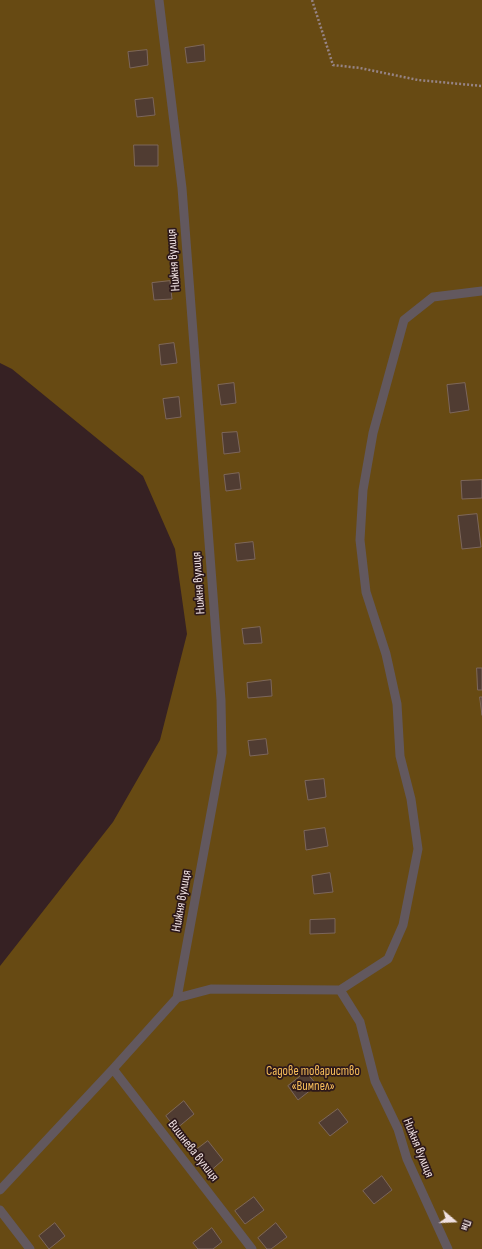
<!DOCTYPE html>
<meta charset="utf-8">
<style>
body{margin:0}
#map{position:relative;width:482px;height:1249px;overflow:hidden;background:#362123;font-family:"Sofia Sans Condensed",sans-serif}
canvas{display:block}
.north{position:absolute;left:434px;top:1201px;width:40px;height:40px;-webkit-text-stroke:3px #2c181a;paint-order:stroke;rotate:109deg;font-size:11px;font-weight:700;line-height:16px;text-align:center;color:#f0e1e2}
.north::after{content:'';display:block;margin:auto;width:14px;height:18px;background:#f0e1e2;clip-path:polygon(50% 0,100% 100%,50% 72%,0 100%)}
</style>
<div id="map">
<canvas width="482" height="1249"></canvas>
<div class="north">Пн</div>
</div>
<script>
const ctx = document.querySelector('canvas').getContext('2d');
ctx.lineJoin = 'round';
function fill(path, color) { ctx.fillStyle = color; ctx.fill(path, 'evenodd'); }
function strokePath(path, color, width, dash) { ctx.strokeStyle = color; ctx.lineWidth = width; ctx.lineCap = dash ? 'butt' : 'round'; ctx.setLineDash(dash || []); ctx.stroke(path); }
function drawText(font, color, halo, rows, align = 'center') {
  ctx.font = font + ' "Sofia Sans Condensed",sans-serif'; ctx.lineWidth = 3.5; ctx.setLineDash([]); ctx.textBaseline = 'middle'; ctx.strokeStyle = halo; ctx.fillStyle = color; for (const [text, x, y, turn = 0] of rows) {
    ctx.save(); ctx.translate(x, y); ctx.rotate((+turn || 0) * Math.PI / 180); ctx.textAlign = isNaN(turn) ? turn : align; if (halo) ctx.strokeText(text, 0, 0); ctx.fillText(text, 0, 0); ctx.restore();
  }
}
fill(new Path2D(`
 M0,0H482V1249H0V966L113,822L160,740L187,634L175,549L143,476L12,369L0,363Z`), '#674a13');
const building = new Path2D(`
 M204,45L205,61L187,63L185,48Z
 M147,50L148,65L130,68L128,52Z
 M153,98L155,115L137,117L135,100Z
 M134,145H158V166H135Z
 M170,281L172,299L154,300L152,283Z
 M174,343L177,363L161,365L159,345Z
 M234,383L236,403L221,405L218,385Z
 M465,383L469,410L450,413L447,385Z
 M179,397L181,417L166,419L163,399Z
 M237,432L240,452L224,454L222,433Z
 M239,473L241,489L226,491L224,475Z
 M482,480V498L462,499L461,481Z
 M477,514L481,547L462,549L458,516Z
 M253,542L255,559L237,561L235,544Z
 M260,627L262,643L244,644L242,629Z
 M477,668H482V690H478Z
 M271,680L272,696L248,698L247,683Z
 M480,697H482V715Z
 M266,739L268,754L250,756L248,741Z
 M324,779L326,797L308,800L305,781Z
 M325,828L328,846L306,850L304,831Z
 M330,873L333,892L314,894L312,876Z
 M335,919V933L310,934V920Z
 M306,1072L317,1085L298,1100L288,1086Z
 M184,1101L194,1114L176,1129L166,1116Z
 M338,1109L348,1122L330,1136L319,1123Z
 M208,1141L223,1160L208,1173L192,1153Z
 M382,1176L392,1190L374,1204L363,1191Z
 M254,1197L264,1210L245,1224L235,1211Z
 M55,1223L65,1236L49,1249L39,1236Z
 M276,1223L287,1237L271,1249H267L258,1238Z
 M212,1228L222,1242L213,1249H198L193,1243Z`);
fill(building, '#503c32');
strokePath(building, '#7c665b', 1);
strokePath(new Path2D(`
 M312,0L333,65L360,68L418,80L482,86`), '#968486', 2.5, [2, 2]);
strokePath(new Path2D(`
 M159,0L182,188L221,700L222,753L177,998
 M177,998L211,989L340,990
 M113,1069L252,1249
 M0,1190L113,1069L177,998
 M0,1210L30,1249
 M448,1249L407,1159L398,1129L375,1081L360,1022L340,990L388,959L403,925L418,849L411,799L400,756L397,704L386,654L366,592L360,540L363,490L373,433L404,320L433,297L482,291`), '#62585e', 9);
drawText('13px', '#f0e1e2', '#2c181a', [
 ["Нижня вулиця",174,260,-94],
 ["Нижня вулиця",199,583,-94],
 ["Нижня вулиця",182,901,-80],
 ["Нижня вулиця",418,1148,68],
 ["Вишнева вулиця",193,1151,52]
]);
drawText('13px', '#f8be5a', '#2c181a', [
 ["Садове товариство",313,1072],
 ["«Вимпел»",313,1087]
]);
</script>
